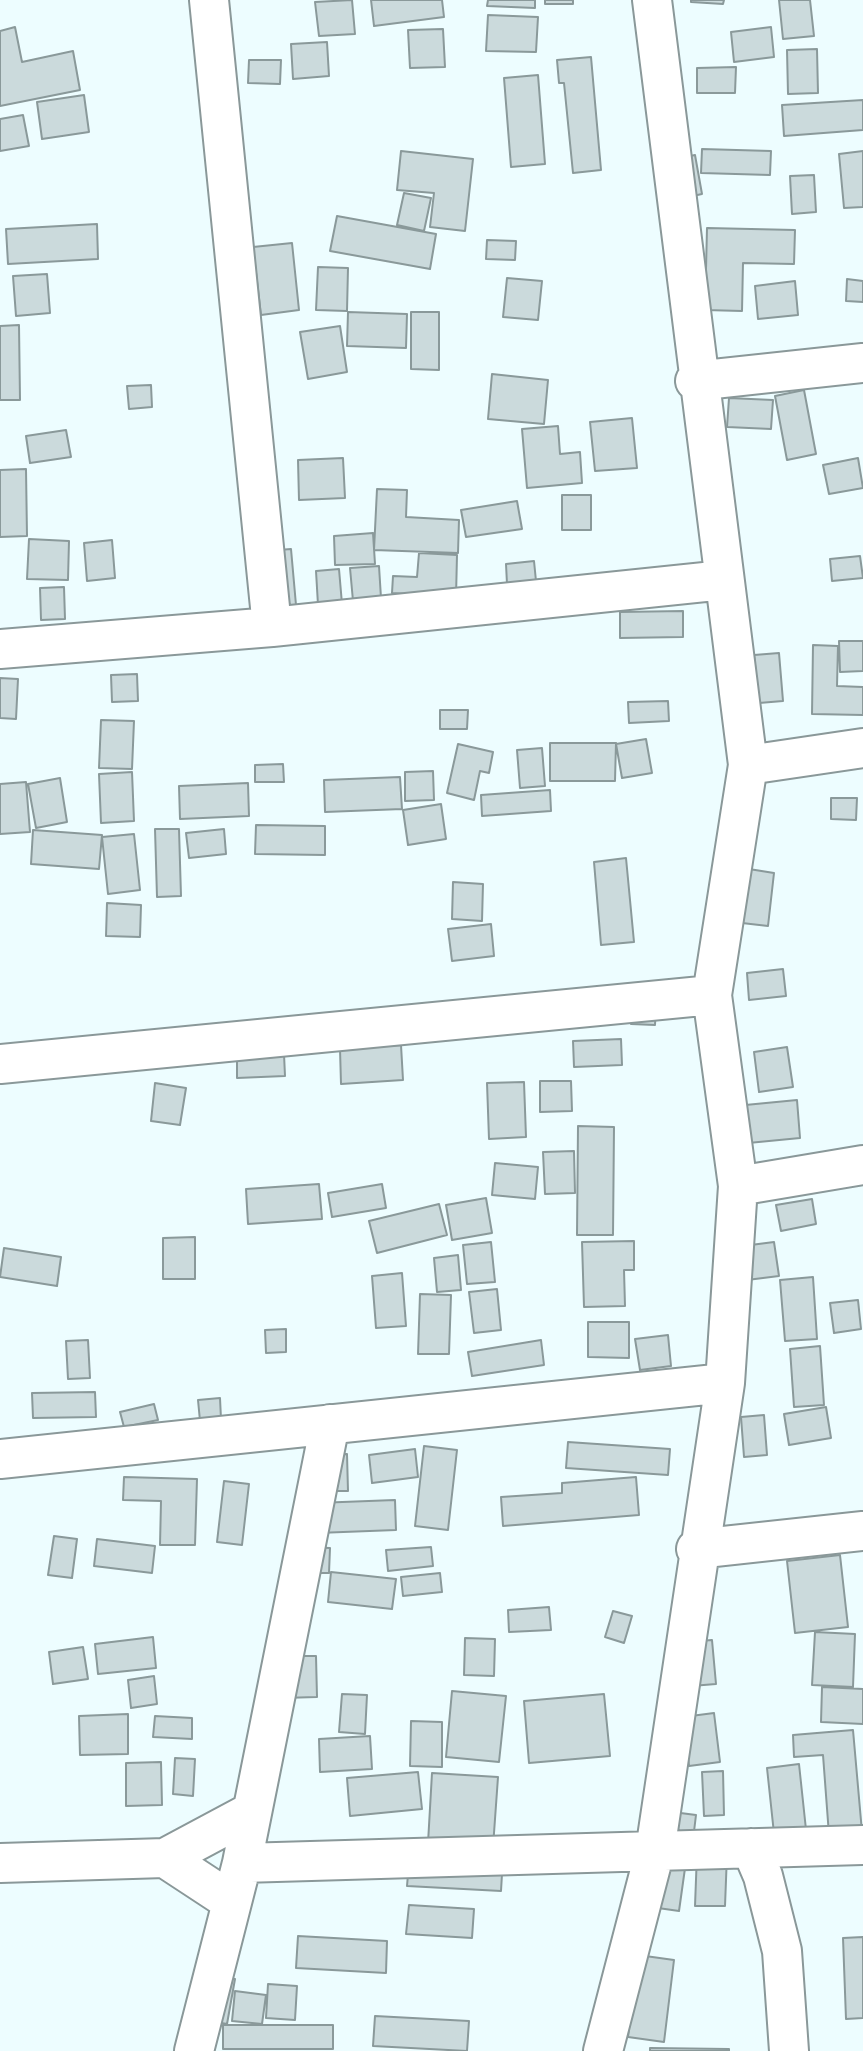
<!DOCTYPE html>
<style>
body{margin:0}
canvas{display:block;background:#edfdff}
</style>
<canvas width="863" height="2051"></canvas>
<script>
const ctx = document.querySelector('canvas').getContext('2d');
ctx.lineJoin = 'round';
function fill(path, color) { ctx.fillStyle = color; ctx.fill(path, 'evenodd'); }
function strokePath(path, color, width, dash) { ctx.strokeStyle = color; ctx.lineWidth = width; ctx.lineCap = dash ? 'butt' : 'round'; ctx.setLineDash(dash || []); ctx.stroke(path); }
const building = new Path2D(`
 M352,0L355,34L319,36L315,2Z
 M371,0H442L444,17L374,26Z
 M488,0H535V8L487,6Z
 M545,0H573V4H545Z
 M691,0H724L723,4L691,2Z
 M779,0H810L814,36L783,39Z
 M488,15L538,17L536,52L486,51Z
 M15,27L22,62L73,51L80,90L0,106V31Z
 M771,27L774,57L734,62L731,32Z
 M443,29L445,67L410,68L408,30Z
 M327,42L329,76L293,79L291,44Z
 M817,49L818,93L788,94L787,50Z
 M591,57L601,170L573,173L564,83H559L557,60Z
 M249,60H281L280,84L248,83Z
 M736,67L735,93H697V68Z
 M538,75L545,164L511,167L504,78Z
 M84,95L89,132L42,139L37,102Z
 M863,100V130L784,136L782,105Z
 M23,115L29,146L0,151V119Z
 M702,149L771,151L770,175L701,173Z
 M401,151L473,159L465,231L430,227L434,193L397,190Z
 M863,151V207L844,208L839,154Z
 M695,155L702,194L674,200L667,161Z
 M814,175L816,212L792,214L790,176Z
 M404,193L431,198L424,231L397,225Z
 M337,216L436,234L430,269L330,251Z
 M97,224L98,259L8,264L6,229Z
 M707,228L795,230L794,264L743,263L742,311L705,310Z
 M487,240L516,241L515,260L486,259Z
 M292,243L299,310L261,315L253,247Z
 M318,267L348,268L347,311L316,310Z
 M47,274L50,313L16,316L13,276Z
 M507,278L542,281L538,320L503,317Z
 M847,279L863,281V302L846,301Z
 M795,281L798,315L758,319L755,286Z
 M348,312L407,314L406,348L347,346Z
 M411,312H439V370L411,369Z
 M19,325L20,400H0V326Z
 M340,326L347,372L308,379L300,332Z
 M492,374L548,380L544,424L488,419Z
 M151,385L152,407L129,409L127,386Z
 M804,390L816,454L787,460L775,396Z
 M729,398L773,400L771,429L727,427Z
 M632,418L637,468L595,471L590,422Z
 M558,426L560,454L580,452L582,483L527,488L522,429Z
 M66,430L71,457L30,463L26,436Z
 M343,458L345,498L299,500L298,460Z
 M858,458L863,488L829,494L823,465Z
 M26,469L27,536L0,537V470Z
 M377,489L407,490L406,517L459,520L458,553L374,550Z
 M562,495H591V530H562Z
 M517,501L522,529L466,537L461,510Z
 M373,533L375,564L335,565L334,536Z
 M29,539L69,541L68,580L27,579Z
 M112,540L115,578L87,581L84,543Z
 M291,549L296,605L270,607L266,551Z
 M419,553L457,555L456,597L392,593L393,576L417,577Z
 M860,556L863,578L832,581L830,559Z
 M534,561L536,581L507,584L506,564Z
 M379,566L381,598L353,601L350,568Z
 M339,569L342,604L318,605L316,571Z
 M64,587L65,619L41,620L40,588Z
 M683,611V637L620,638V612Z
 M839,641H863V671L840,672Z
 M813,645L838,646L837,686L863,687V715L812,714Z
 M779,653L783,701L759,703L754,655Z
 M137,674L138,701L112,702L111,675Z
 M0,678L18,679L16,719L0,718Z
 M668,701L669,721L629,723L628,702Z
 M440,710H468L467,729H440Z
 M101,720L134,721L132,769L99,768Z
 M646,739L652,773L622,778L616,744Z
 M550,743H616L615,781H550Z
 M458,744L493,752L489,773L480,771L474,800L447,793Z
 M542,748L545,786L520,788L517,750Z
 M283,764L284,782H255V765Z
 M433,771L434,800L405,801V772Z
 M132,772L134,821L101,823L99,774Z
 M400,777L402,809L325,812L324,780Z
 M60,778L67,822L36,828L28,784Z
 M26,782L30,832L0,834V784Z
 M248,783L249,816L180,819L179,786Z
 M550,790L551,811L482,816L481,795Z
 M831,798H857L856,820L831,819Z
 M441,804L446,839L408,845L403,810Z
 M256,825L325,826V855L255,854Z
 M155,829H179L181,896L157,897Z
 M224,829L226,854L189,858L186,833Z
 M33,830L102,835L99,869L31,864Z
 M134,834L140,890L108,894L102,837Z
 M626,858L634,942L601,945L594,862Z
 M749,869L774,873L768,926L742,923Z
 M453,882L483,884L482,921L452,919Z
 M107,903L141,905L140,937L106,936Z
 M491,924L494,956L452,961L448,929Z
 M783,969L786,996L749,1000L747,973Z
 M632,1002L656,1004L655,1025L631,1024Z
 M621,1039L622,1065L574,1067L573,1041Z
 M401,1045L403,1080L341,1084L340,1049Z
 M787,1047L793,1087L759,1092L754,1052Z
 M284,1054L285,1076L237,1078V1056Z
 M540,1081H571L572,1111L540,1112Z
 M524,1082L526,1137L489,1139L487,1083Z
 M155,1083L186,1088L180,1125L151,1121Z
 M797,1100L800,1138L738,1144L735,1106Z
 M578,1126L614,1127L613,1235H577Z
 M574,1151L575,1193L545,1194L543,1152Z
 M495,1163L538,1167L535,1199L492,1195Z
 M319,1184L322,1219L248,1224L246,1189Z
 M382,1184L386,1208L332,1217L328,1193Z
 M486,1198L492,1233L452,1240L446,1205Z
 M812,1199L816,1224L781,1231L776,1205Z
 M439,1204L447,1235L377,1253L369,1221Z
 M195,1237V1279H163V1238Z
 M634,1241V1270H624L625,1306L584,1307L582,1242Z
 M491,1242L495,1282L467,1284L463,1245Z
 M774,1242L779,1276L739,1281L735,1247Z
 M4,1248L61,1257L57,1286L0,1277Z
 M458,1255L461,1290L437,1292L434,1258Z
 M402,1273L406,1326L376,1328L372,1276Z
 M813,1277L817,1339L785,1341L780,1280Z
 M497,1289L501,1330L474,1333L469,1292Z
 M420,1294L451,1295L449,1354H418Z
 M858,1300L861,1329L834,1333L830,1303Z
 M588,1322H629V1358L588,1357Z
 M286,1329V1352L266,1353L265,1330Z
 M668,1335L671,1366L640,1370L635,1339Z
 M88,1340L90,1378L68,1379L66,1341Z
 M541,1340L544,1365L472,1376L468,1352Z
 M820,1346L824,1405L794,1407L790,1349Z
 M95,1392L96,1417L33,1418L32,1393Z
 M220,1398L221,1419L200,1421L198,1400Z
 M154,1404L158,1420L124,1427L120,1412Z
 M826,1407L831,1438L789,1445L784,1414Z
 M764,1415L767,1455L744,1457L741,1417Z
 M568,1442L670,1449L668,1475L566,1468Z
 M424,1446L457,1450L448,1530L415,1526Z
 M415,1449L418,1477L372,1483L369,1455Z
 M347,1454L348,1491H318L317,1455Z
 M124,1477L197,1479L195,1545H160L161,1501L123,1500Z
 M636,1477L639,1515L503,1526L501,1497L562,1493V1483Z
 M224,1481L249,1484L242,1545L217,1542Z
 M395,1500L396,1530L317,1533L316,1503Z
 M54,1536L77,1539L72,1578L48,1575Z
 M97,1539L155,1546L152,1573L94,1566Z
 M304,1547L330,1548L329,1573H304Z
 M431,1547L433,1566L388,1571L386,1550Z
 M840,1555L848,1627L795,1633L787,1561Z
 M331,1572L396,1579L392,1609L328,1602Z
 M440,1573L442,1592L403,1596L401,1577Z
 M549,1607L551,1630L509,1632L508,1610Z
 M613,1611L632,1616L624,1643L605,1637Z
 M815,1632L855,1634L853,1687L812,1685Z
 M153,1637L156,1668L98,1674L95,1644Z
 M465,1638L495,1639L494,1676L464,1675Z
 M712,1640L716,1684L679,1687L675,1643Z
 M83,1647L88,1679L53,1684L49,1652Z
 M282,1656H316L317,1697L282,1698Z
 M154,1676L157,1704L131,1708L128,1680Z
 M822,1687L863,1689V1724L821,1722Z
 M452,1691L506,1696L499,1762L446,1757Z
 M342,1694L367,1695L365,1734L339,1732Z
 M604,1694L610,1756L529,1763L524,1701Z
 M714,1713L720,1762L689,1766L683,1717Z
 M128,1714V1754L80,1755L79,1716Z
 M155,1716L192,1718V1739L153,1737Z
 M411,1721L442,1722V1767L410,1766Z
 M853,1730L862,1832L829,1835L823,1755L794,1757L793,1735Z
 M370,1736L372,1769L320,1772L319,1739Z
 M175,1758L195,1759L193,1796L173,1794Z
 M161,1762L162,1805L126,1806V1763Z
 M799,1764L807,1839L775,1843L767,1768Z
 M723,1771L724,1815L704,1816L702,1772Z
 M418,1772L422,1809L350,1816L347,1778Z
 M432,1773L498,1777L493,1847L428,1843Z
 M665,1811L696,1815L692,1848L661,1845Z
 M659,1850L687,1854L679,1911L651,1907Z
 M410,1851L503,1857L501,1891L407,1886Z
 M697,1853L727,1854L725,1906H695Z
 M409,1905L474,1909L472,1938L406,1934Z
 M298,1936L387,1941L386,1973L296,1968Z
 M863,1937V2018L846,2019L843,1938Z
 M638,1955L674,1960L664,2042L628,2037Z
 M213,1975L235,1979L227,2024L205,2020Z
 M268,1984L297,1986L295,2020L266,2018Z
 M235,1991L266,1995L262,2024L232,2021Z
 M375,2016L469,2021L467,2051L373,2046Z
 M223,2025H333V2049H223Z
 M650,2048L729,2049V2051H650Z`);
fill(building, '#cbdadc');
strokePath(building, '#8a999a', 2);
const minor = new Path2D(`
 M209,0L272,627
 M695,381L863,363
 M0,649L272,627L724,580
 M748,765L863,748
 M0,1064L712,995
 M738,1186L863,1165
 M0,1459L725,1383
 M696,1549L863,1531
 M751,1848L763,1876L782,1951L789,2051
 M165,1858L232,1902
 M0,1863L165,1858L251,1812
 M242,1863L863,1845
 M194,2051L242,1863L330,1424
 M603,2051L655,1851L725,1383L738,1186L712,995L748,765L652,0`);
strokePath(minor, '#8a9899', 42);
strokePath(minor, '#fff', 38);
</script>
